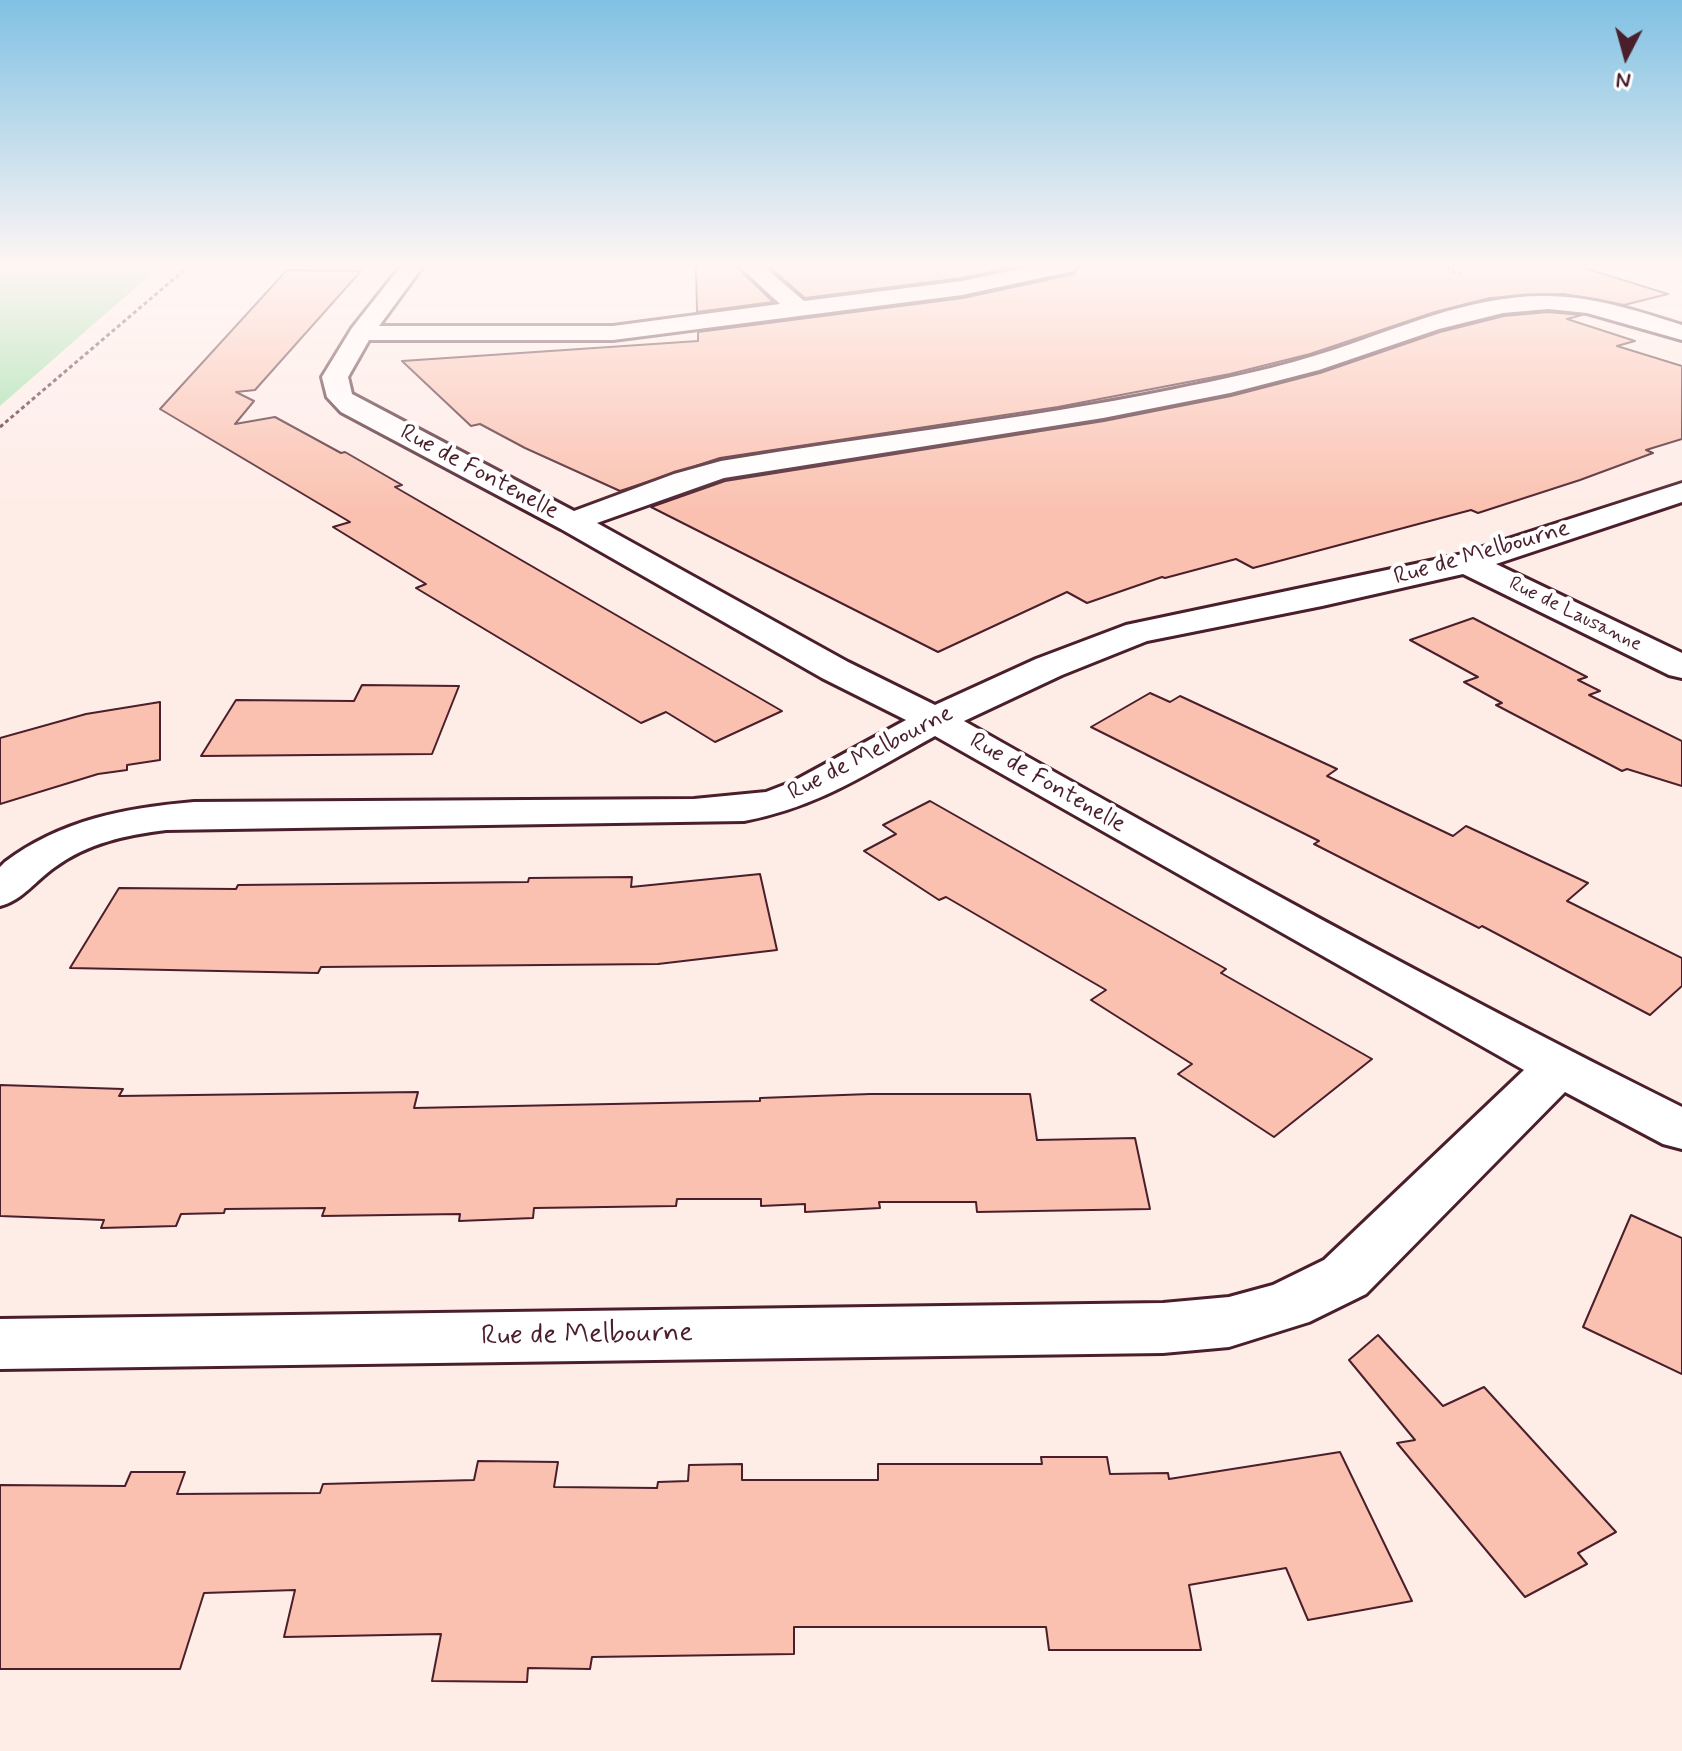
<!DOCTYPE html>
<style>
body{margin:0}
#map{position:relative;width:1682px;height:1751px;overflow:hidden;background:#feece7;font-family:Mynerve,sans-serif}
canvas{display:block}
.north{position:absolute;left:1586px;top:16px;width:80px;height:80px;-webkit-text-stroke:6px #fff;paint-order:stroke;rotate:186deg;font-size:22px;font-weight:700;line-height:32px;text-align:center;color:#4a1f2b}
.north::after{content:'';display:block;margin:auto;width:28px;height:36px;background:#4a1f2b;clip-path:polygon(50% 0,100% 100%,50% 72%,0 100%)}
</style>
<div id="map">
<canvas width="1682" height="1751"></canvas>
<div class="north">N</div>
</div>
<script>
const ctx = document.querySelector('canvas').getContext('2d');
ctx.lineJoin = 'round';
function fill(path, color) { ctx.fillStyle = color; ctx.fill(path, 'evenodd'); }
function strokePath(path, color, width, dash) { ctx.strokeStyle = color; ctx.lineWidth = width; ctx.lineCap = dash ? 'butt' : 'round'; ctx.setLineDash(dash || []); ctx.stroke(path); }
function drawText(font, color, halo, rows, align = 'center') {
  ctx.font = font + ' Mynerve,sans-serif'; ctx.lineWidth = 8; ctx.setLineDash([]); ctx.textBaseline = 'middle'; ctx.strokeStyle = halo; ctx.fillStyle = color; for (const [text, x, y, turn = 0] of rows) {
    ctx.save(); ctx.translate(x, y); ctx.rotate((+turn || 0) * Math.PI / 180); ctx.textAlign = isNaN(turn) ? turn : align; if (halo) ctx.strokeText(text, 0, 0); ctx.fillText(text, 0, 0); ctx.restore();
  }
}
fill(new Path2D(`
 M0,266H160L0,406Z`), '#9ee0a9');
const building = new Path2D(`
 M696,266H736L773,302L697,312Z
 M768,266H1018L962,278L805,298Z
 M1079,266H1578L1668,294L1624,305L1564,294L1490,298L1435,312L1310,354L1230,374L1058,407L720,458L620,491L525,448L480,424L471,426L402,361L698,341V332L963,298L1074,274Z
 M287,270L361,271L255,390L236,392L254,401L235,424L275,417L341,453L345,452L402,485L395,487L782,711L715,742L666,712L641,723L416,588L426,584L333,527L350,522L160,409Z
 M1548,312L1582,315L1567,319L1635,341L1617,346L1682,366V439L1646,450L1653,453L1580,480L1478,513L1471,510L1253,568L1236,559L1165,578L1162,577L1087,603L1067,592L938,652L651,507L725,481L1104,421L1231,396L1320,373L1440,332L1504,316Z
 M1473,618L1587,677L1578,680L1600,691L1589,695L1682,741V786L1627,769L1622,771L1496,705L1502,703L1464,682L1478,677L1410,640Z
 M362,685L459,686L432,754L201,756L236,700L354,701Z
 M1150,693L1170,702L1180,696L1337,769L1327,776L1453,836L1466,826L1588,883L1567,901L1682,958V986L1650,1015L1482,926L1479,928L1314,844L1319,841L1091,727Z
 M160,702V760L127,765V770L98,774L0,804V738L86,714Z
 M930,801L1226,969L1221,973L1372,1059L1274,1137L1178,1074L1192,1064L1091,1000L1106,990L946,897L939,900L864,851L896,834L883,825Z
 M760,874L777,950L658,964L321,967L318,973L70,968L119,888L236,889L238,885L528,882L529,878L632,877L631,887Z
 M0,1085L123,1089L119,1096L418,1092L414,1108L760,1101V1098L870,1094H1030L1037,1140L1135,1138L1150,1209L977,1212L976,1202H879L880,1208L805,1212V1204L761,1206V1199H677L676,1206L534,1208L533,1218L459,1221L460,1214L322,1216L325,1208L225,1209L224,1213L181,1214L176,1226L101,1228L104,1220L0,1216Z
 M1631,1215L1682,1238V1374L1583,1327Z
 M1378,1335L1443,1406L1484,1387L1616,1532L1578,1553L1587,1564L1525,1597L1397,1443L1415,1440L1349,1360Z
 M1340,1452L1412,1601L1308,1620L1286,1568L1189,1585L1201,1650H1049L1046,1627H794V1654L592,1657L590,1669L528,1668L527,1682L432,1681L441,1634L284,1637L295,1590L204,1593L180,1669H0V1485L125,1486L131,1472H185L177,1494L320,1493L323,1484L474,1480L478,1461L558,1462L554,1487L657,1488L658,1482L688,1481L689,1465L742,1464V1480H878V1464H1042L1041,1457H1107L1110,1474L1168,1473L1169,1479Z`);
fill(building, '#fac1b0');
strokePath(building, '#4a1f2b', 2);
const street = new Path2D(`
 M401,266H423L379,326H613L780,304L739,266H763L804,301L962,281L1033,266H1076L1073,271L962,295L613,340H369L348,377L352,394L574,511L674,474L721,461C870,436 1022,420 1170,390C1224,379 1278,368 1330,351C1400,328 1471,295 1546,296C1593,296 1638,311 1682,325V340L1587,313L1548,309L1503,313L1439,329L1319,370L1230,393L1103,418L724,478L597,523L848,662L935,705L1036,659L1126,625L1458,555L1682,483V502L1496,564L1682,653V678L1669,675L1463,574L1322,606L1147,641L1062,675L964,721C1200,855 1439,986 1682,1107V1149L1663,1144L1565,1092L1366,1294L1309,1322L1229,1347L1163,1353L0,1369V1319L1163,1303L1229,1297L1273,1285L1324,1260L1524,1070L935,736C869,772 819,807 744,821L166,830C126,835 88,843 55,867C36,880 23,900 0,906V867L5,862C61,820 125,808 194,802L694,799L766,792L792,782L906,720L822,678L561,529L341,412L327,397L322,377L352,328Z`);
strokePath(street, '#4a1f2b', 6);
strokePath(new Path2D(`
 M1439,266L1460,274
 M0,427L189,266`), '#4a1f2b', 3, [4, 3]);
fill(street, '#fff');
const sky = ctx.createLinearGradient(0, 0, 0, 511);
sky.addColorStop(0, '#80c1e3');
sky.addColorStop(0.52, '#fff6f4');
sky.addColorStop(1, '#fff6f400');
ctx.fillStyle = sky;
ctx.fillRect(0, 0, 1682, 511);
drawText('20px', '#4a1f2b', '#fff', [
 ["Rue de Lausanne",1575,615,26]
]);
drawText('24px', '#4a1f2b', '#fff', [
 ["Rue de Fontenelle",479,473,28],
 ["Rue de Melbourne",1482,554,-16],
 ["Rue de Melbourne",871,754,-27],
 ["Rue de Fontenelle",1047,784,30]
]);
drawText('28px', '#4a1f2b', '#fff', [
 ["Rue de Melbourne",587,1336,-1]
]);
</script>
